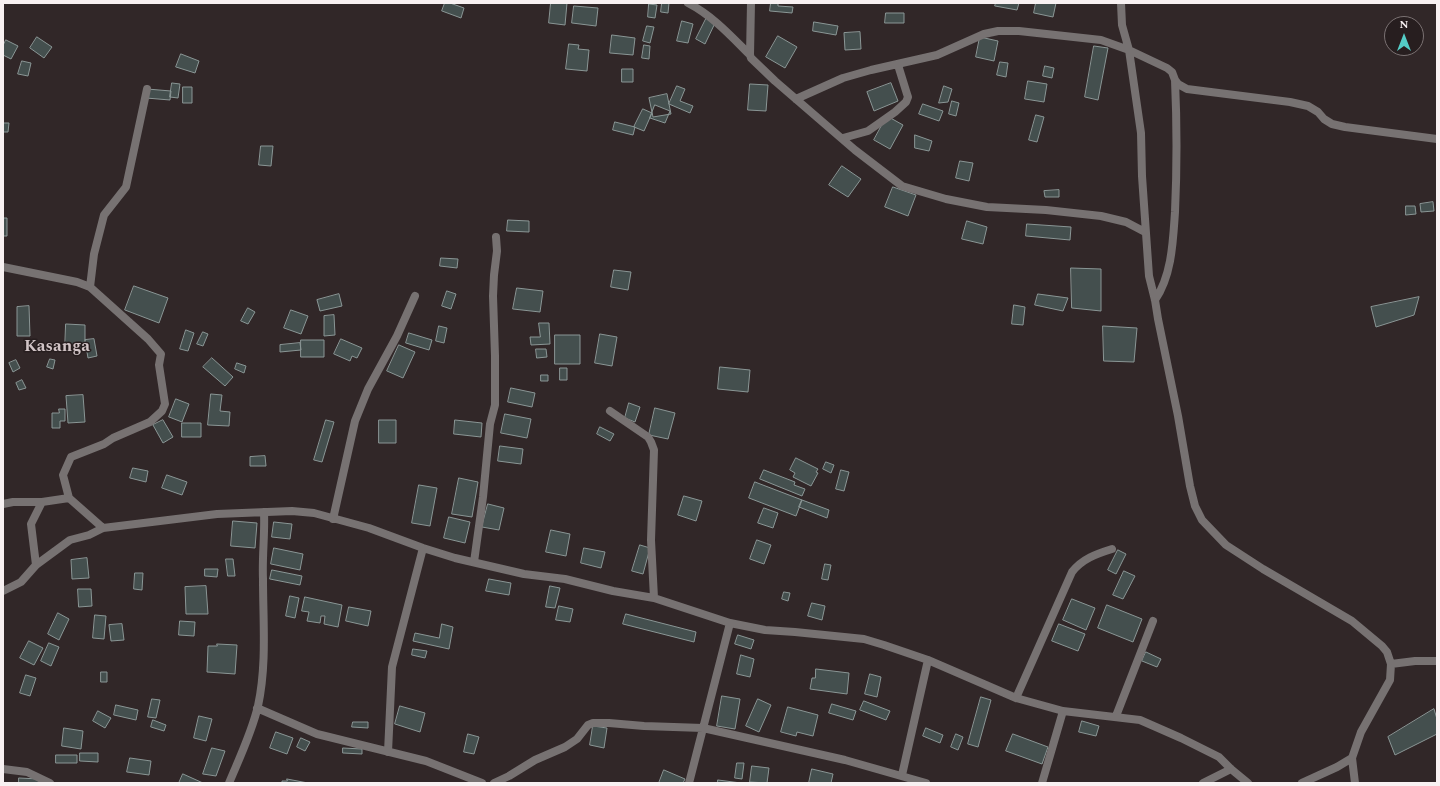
<!DOCTYPE html>
<style>
body{margin:0}
#map{position:relative;width:1440px;height:786px;overflow:hidden;background:#312728;font-family:Spectral,serif}
canvas{display:block}
.frame{position:absolute;inset:0;border:4px solid #f8f1f2;pointer-events:none}
.north{position:absolute;left:1384px;top:16px;width:40px;height:40px;box-sizing:border-box;background:#271e1f;border:1px solid #7b7273;border-radius:50%;rotate:0deg;font-size:11px;font-weight:700;line-height:16px;text-align:center;color:#f8f1f2}
.north::after{content:'';display:block;margin:auto;width:14px;height:18px;background:#54cdc7;clip-path:polygon(50% 0,100% 100%,50% 72%,0 100%)}
</style>
<div id="map">
<canvas width="1440" height="786"></canvas>
<div class="frame"></div>
<div class="north">N</div>
</div>
<script>
const ctx = document.querySelector('canvas').getContext('2d');
ctx.lineJoin = 'round';
function fill(path, color) { ctx.fillStyle = color; ctx.fill(path, 'evenodd'); }
function strokePath(path, color, width, dash) { ctx.strokeStyle = color; ctx.lineWidth = width; ctx.lineCap = dash ? 'butt' : 'round'; ctx.setLineDash(dash || []); ctx.stroke(path); }
function drawText(font, color, halo, rows, align = 'center') {
  ctx.font = font + ' Spectral,serif'; ctx.lineWidth = 3; ctx.setLineDash([]); ctx.textBaseline = 'middle'; ctx.strokeStyle = halo; ctx.fillStyle = color; for (const [text, x, y, turn = 0] of rows) {
    ctx.save(); ctx.translate(x, y); ctx.rotate((+turn || 0) * Math.PI / 180); ctx.textAlign = isNaN(turn) ? turn : align; if (halo) ctx.strokeText(text, 0, 0); ctx.fillText(text, 0, 0); ctx.restore();
  }
}
const building = new Path2D(`
 M445,3H450L464,8L461,18L442,11Z
 M551,3H567L565,25L549,23Z
 M662,3H669L668,13L661,12Z
 M771,3H778V6L793,7L792,13L770,11Z
 M996,3H1019L1017,10L995,6Z
 M1036,3H1056L1053,17L1034,13Z
 M649,4L657,5L655,18L648,17Z
 M574,6L598,8L596,26L572,23Z
 M886,13H904V23H885Z
 M707,17L716,21L705,44L696,39Z
 M682,21L693,24L688,43L677,41Z
 M814,22L838,26L836,35L813,31Z
 M647,26L654,27L650,43L643,41Z
 M860,32L861,49L845,50L844,33Z
 M612,35L635,38L633,55L610,53Z
 M778,36L797,47L785,68L766,57Z
 M37,37L52,47L44,58L30,48Z
 M980,37L998,41L994,61L976,57Z
 M6,40L18,46L11,59L3,55V46Z
 M569,44L579,45L578,49L589,50L587,71L566,69Z
 M644,45L650,46L649,59L642,58Z
 M1094,46L1108,48L1098,100L1085,97Z
 M181,54L199,61L195,73L176,67Z
 M22,61L31,63L28,76L18,74Z
 M1000,62L1008,63L1006,77L997,75Z
 M1045,66L1054,68L1052,78L1043,76Z
 M622,69H633V82H622Z
 M1028,81L1047,84L1044,102L1025,99Z
 M172,83L180,84L178,98L170,97Z
 M891,83L898,101L874,111L867,92Z
 M750,84L768,85L766,111L748,110Z
 M677,86L685,89L680,101L693,106L690,113L669,104Z
 M944,86L952,89L948,102L939,103Z
 M183,87H192V103H183Z
 M147,89L171,91L170,100L146,98Z
 M667,94L671,114L653,117L649,98Z
 M952,101L959,103L956,116L949,114Z
 M923,104L943,111L939,121L919,114Z
 M655,105L670,111L665,123L650,118Z
 M643,109L652,113L644,131L634,127Z
 M1036,115L1044,117L1037,142L1029,140Z
 M887,116L903,125L890,149L874,140Z
 M615,122L635,127L633,135L613,130Z
 M3,123H9L8,132H3Z
 M915,135L932,141L929,151L915,148Z
 M261,146H273L271,166L259,165Z
 M960,161L973,163L969,181L956,178Z
 M842,166L861,179L848,197L829,185Z
 M893,187L916,195L908,216L885,207Z
 M1059,190V197H1045L1044,191Z
 M1433,202L1434,211L1421,212L1420,204Z
 M1406,206H1415L1416,214L1406,215Z
 M3,218H7V236H3Z
 M508,220L529,221V232L507,231Z
 M967,221L987,227L983,244L962,239Z
 M1027,224L1071,227L1070,240L1026,236Z
 M441,258L458,259L457,268L440,266Z
 M1071,268L1101,269V311L1072,308Z
 M614,270L631,272L628,290L611,287Z
 M134,286L168,298L159,323L125,310Z
 M517,288L543,291L540,312L513,309Z
 M447,291L456,294L451,309L442,306Z
 M339,294L342,306L320,311L317,300Z
 M1038,294L1068,298L1063,311L1035,305Z
 M1419,297L1414,315L1376,327L1371,307Z
 M1014,305L1025,307L1023,325L1012,324Z
 M29,306L30,336H17V307Z
 M248,308L255,312L248,324L241,321Z
 M291,310L308,316L301,334L284,328Z
 M334,315L335,335L324,336V316Z
 M539,323H549L550,344L531,345L530,337H540Z
 M66,324L85,325V351L65,350Z
 M439,326L447,328L444,343L436,341Z
 M1103,326L1137,328L1134,362L1104,361Z
 M186,330L194,333L188,351L180,349Z
 M203,332L208,334L203,346L197,344Z
 M409,333L432,340L429,350L406,343Z
 M600,334L617,337L612,366L595,363Z
 M555,335H580V364H555Z
 M94,339L97,356L88,358L85,340Z
 M341,339L362,348L357,358L352,356L350,361L334,354Z
 M301,340H324V357H301Z
 M300,343L301,350L280,352V345Z
 M399,345L415,352L403,378L387,371Z
 M536,349H546L547,357L537,358Z
 M212,358L233,377L225,386L203,367Z
 M50,359L55,360L53,369L47,367Z
 M16,360L20,368L13,372L9,363Z
 M237,363L246,366L244,373L235,369Z
 M720,367L750,370L748,392L718,389Z
 M560,368H567V380H560Z
 M541,375H548V381H541Z
 M22,380L26,388L19,390L16,383Z
 M511,388L535,393L532,407L508,402Z
 M211,394L222,395L220,411L230,412L229,426L208,425Z
 M83,395L85,422L68,423L66,396Z
 M176,399L189,404L182,422L169,417Z
 M629,403L640,407L635,422L625,418Z
 M655,408L675,413L668,439L649,435Z
 M59,409H65V421H60V428H52V413H59Z
 M505,414L531,419L527,438L501,433Z
 M163,420L173,437L163,443L153,425Z
 M326,420L334,422L322,462L314,460Z
 M379,420H396V443H379Z
 M455,420L482,423L481,437L454,434Z
 M182,423H201V437H182Z
 M600,427L614,434L610,441L597,434Z
 M500,446L523,449L521,464L498,461Z
 M265,456L266,466H250V457Z
 M796,458L818,469L816,472L818,473L811,486L793,477L795,473L790,470Z
 M826,462L834,465L831,473L823,469Z
 M133,468L148,471L146,482L130,478Z
 M764,470L795,482L794,485L805,489L802,496L760,479Z
 M841,470L849,472L844,491L836,489Z
 M167,475L187,482L182,495L162,488Z
 M459,478L478,482L472,517L452,514Z
 M755,482L802,500L796,516L749,498Z
 M419,485L437,488L430,526L412,523Z
 M684,496L702,501L696,521L678,515Z
 M802,500L829,510L827,518L799,507Z
 M488,504L504,508L499,530L482,527Z
 M764,508L778,513L773,528L758,523Z
 M449,517L470,522L465,543L444,538Z
 M233,521L257,523L255,548L231,546Z
 M274,522L292,524L290,539L272,537Z
 M551,530L570,534L566,556L546,552Z
 M757,540L771,545L764,564L750,559Z
 M640,545L650,548L643,574L632,571Z
 M274,548L303,554L300,570L271,564Z
 M584,548L605,552L601,568L581,563Z
 M1118,550L1126,554L1116,574L1108,570Z
 M87,558L89,578L72,579L71,560Z
 M226,559H233L235,576H228Z
 M825,564L831,565L828,580L822,579Z
 M205,569H218L217,577L205,576Z
 M272,570L302,576L300,585L270,579Z
 M1124,571L1135,576L1123,599L1113,595Z
 M135,573H143L142,590L134,589Z
 M489,579L511,583L509,595L486,591Z
 M206,586L208,614H186L185,587Z
 M550,586L560,588L555,608L546,607Z
 M78,589H91L92,606L79,607Z
 M784,592L790,593L788,601L782,599Z
 M290,596L299,598L295,618L286,616Z
 M305,597L342,605L338,627L324,624L325,616H321L320,623L307,621L309,612L302,611Z
 M1072,599L1095,608L1086,630L1063,620Z
 M812,603L825,606L822,620L808,616Z
 M1107,605L1142,619L1133,642L1098,628Z
 M559,606L573,609L570,622L556,620Z
 M349,607L371,611L368,626L346,621Z
 M58,613L69,619L59,640L48,634Z
 M626,614L696,632L694,642L623,624Z
 M95,615L106,616L104,639L93,638Z
 M180,621L195,622L194,636L179,635Z
 M122,624L124,640L111,641L109,625Z
 M442,624L453,627L449,649L413,641L415,633L439,638Z
 M1059,624L1085,634L1078,651L1052,641Z
 M738,635L754,640L751,649L735,644Z
 M29,641L43,648L34,665L20,658Z
 M49,643L59,647L51,666L41,661Z
 M217,644L237,645L235,674L207,672L208,646H217Z
 M413,649L427,651L425,658L412,655Z
 M1146,652L1161,659L1157,667L1142,661Z
 M741,655L754,659L750,677L737,674Z
 M816,669L849,673L847,694L810,689L812,678H815Z
 M101,672H107V682H101Z
 M870,674L881,677L877,697L865,694Z
 M26,675L36,678L30,696L20,693Z
 M722,696L740,699L735,729L717,726Z
 M981,697L991,700L978,747L968,744Z
 M152,699L160,700L156,718L148,717Z
 M758,699L771,705L759,732L746,726Z
 M864,701L890,711L886,720L860,710Z
 M832,704L856,711L853,720L829,713Z
 M116,705L138,710L136,720L114,715Z
 M400,706L425,713L420,732L395,724Z
 M788,707L818,715L813,736L797,732L796,736L781,732Z
 M1434,709L1437,719V734L1395,755L1388,737Z
 M98,711L111,718L105,728L93,721Z
 M199,716L212,719L206,741L194,738Z
 M153,720L166,725L164,731L151,727Z
 M1082,721L1099,726L1096,736L1079,732Z
 M353,722H368V728L352,727Z
 M593,726L607,728L604,748L590,745Z
 M64,728L83,731L81,749L62,746Z
 M926,728L943,735L940,743L923,736Z
 M276,732L293,738L287,754L270,748Z
 M468,734L479,737L474,754L464,752Z
 M956,734L963,737L958,750L951,747Z
 M1013,734L1048,747L1042,764L1006,751Z
 M301,738L310,742L305,751L297,747Z
 M212,748L225,751L216,776L203,774Z
 M343,748L362,749V754L343,753Z
 M80,753H98V762L80,761Z
 M56,755H77V763H56Z
 M130,758L151,761L149,775L127,772Z
 M737,763H744L742,779L735,778Z
 M752,766L769,768L767,783L750,782Z
 M812,769L833,774L831,783H809Z
 M664,770L685,779L683,783H659Z
 M183,774L203,783H179Z
 M19,778L39,779V783H19Z
 M287,779L308,783H282V781H287Z
 M718,780L741,783H718Z`);
fill(building, '#444f4e');
strokePath(building, '#8a9695', 1);
strokePath(new Path2D(`
 M688,3C713,16 731,36 750,55
 M751,3L750,55L751,58L775,81L855,150L902,186L946,199L987,207L1046,210L1101,216L1126,222L1145,232
 M1121,3L1122,25L1129,50L1141,133L1142,176L1149,276L1155,300L1158,319L1178,416L1190,486L1195,506L1202,520L1226,545L1263,569L1352,621L1382,646L1387,652L1391,664L1390,680L1361,732L1352,758L1355,783
 M1175,80L1178,84L1187,89L1290,102L1308,106L1318,112L1324,119L1332,124L1345,127L1437,139
 M796,99L843,78L871,70L937,55L984,34L998,31H1019L1101,40L1129,50L1167,68L1172,72L1175,80C1177,124 1177,168 1175,212C1173,241 1172,275 1155,300
 M843,138L868,131L878,124L895,112L906,102L908,97L907,94L898,65
 M3,267L77,282L90,287L148,339L161,354L159,365L165,404L162,411L150,422L113,438L104,444L71,457L63,475L69,498L103,528
 M90,287L94,254L104,215L126,187L147,89
 M610,411L648,437L651,442L654,450L651,540L654,598
 M3,504L13,502H42
 M333,519L355,421L368,389L397,336L415,296
 M474,562L483,497L490,424L495,405V356L493,296L494,275L497,251L496,237
 M36,565L31,524L42,502L69,498
 M3,591L21,582L36,565L70,540L89,535L103,528L217,514L292,511L314,513L369,528L423,548L455,558L524,574L565,579L613,591L654,598L730,623L765,630L795,632L864,639L884,645L928,660L1016,698L1063,711L1140,720L1181,738L1219,757L1231,769L1248,783
 M1391,664L1415,661H1437
 M1016,698L1072,572C1082,559 1096,554 1112,549
 M257,708L317,734L426,761L482,783
 M1116,716L1153,621
 M388,752L392,667L423,548
 M3,769L27,772L50,783
 M902,775L928,660
 M229,783C239,759 252,732 258,706C267,664 263,622 263,579C262,556 265,534 264,512
 M494,783L509,776L535,760L565,747L577,739L588,725L593,723H609L644,726L703,728L845,760L926,783
 M689,783L730,623
 M1042,783L1063,711
 M1203,783L1231,769
 M1302,783L1337,767L1352,758`), '#777272', 8);
drawText('bold 17px', '#d1c4c6', '#271e1f', [
 ["Kasanga",57,348]
]);
</script>
